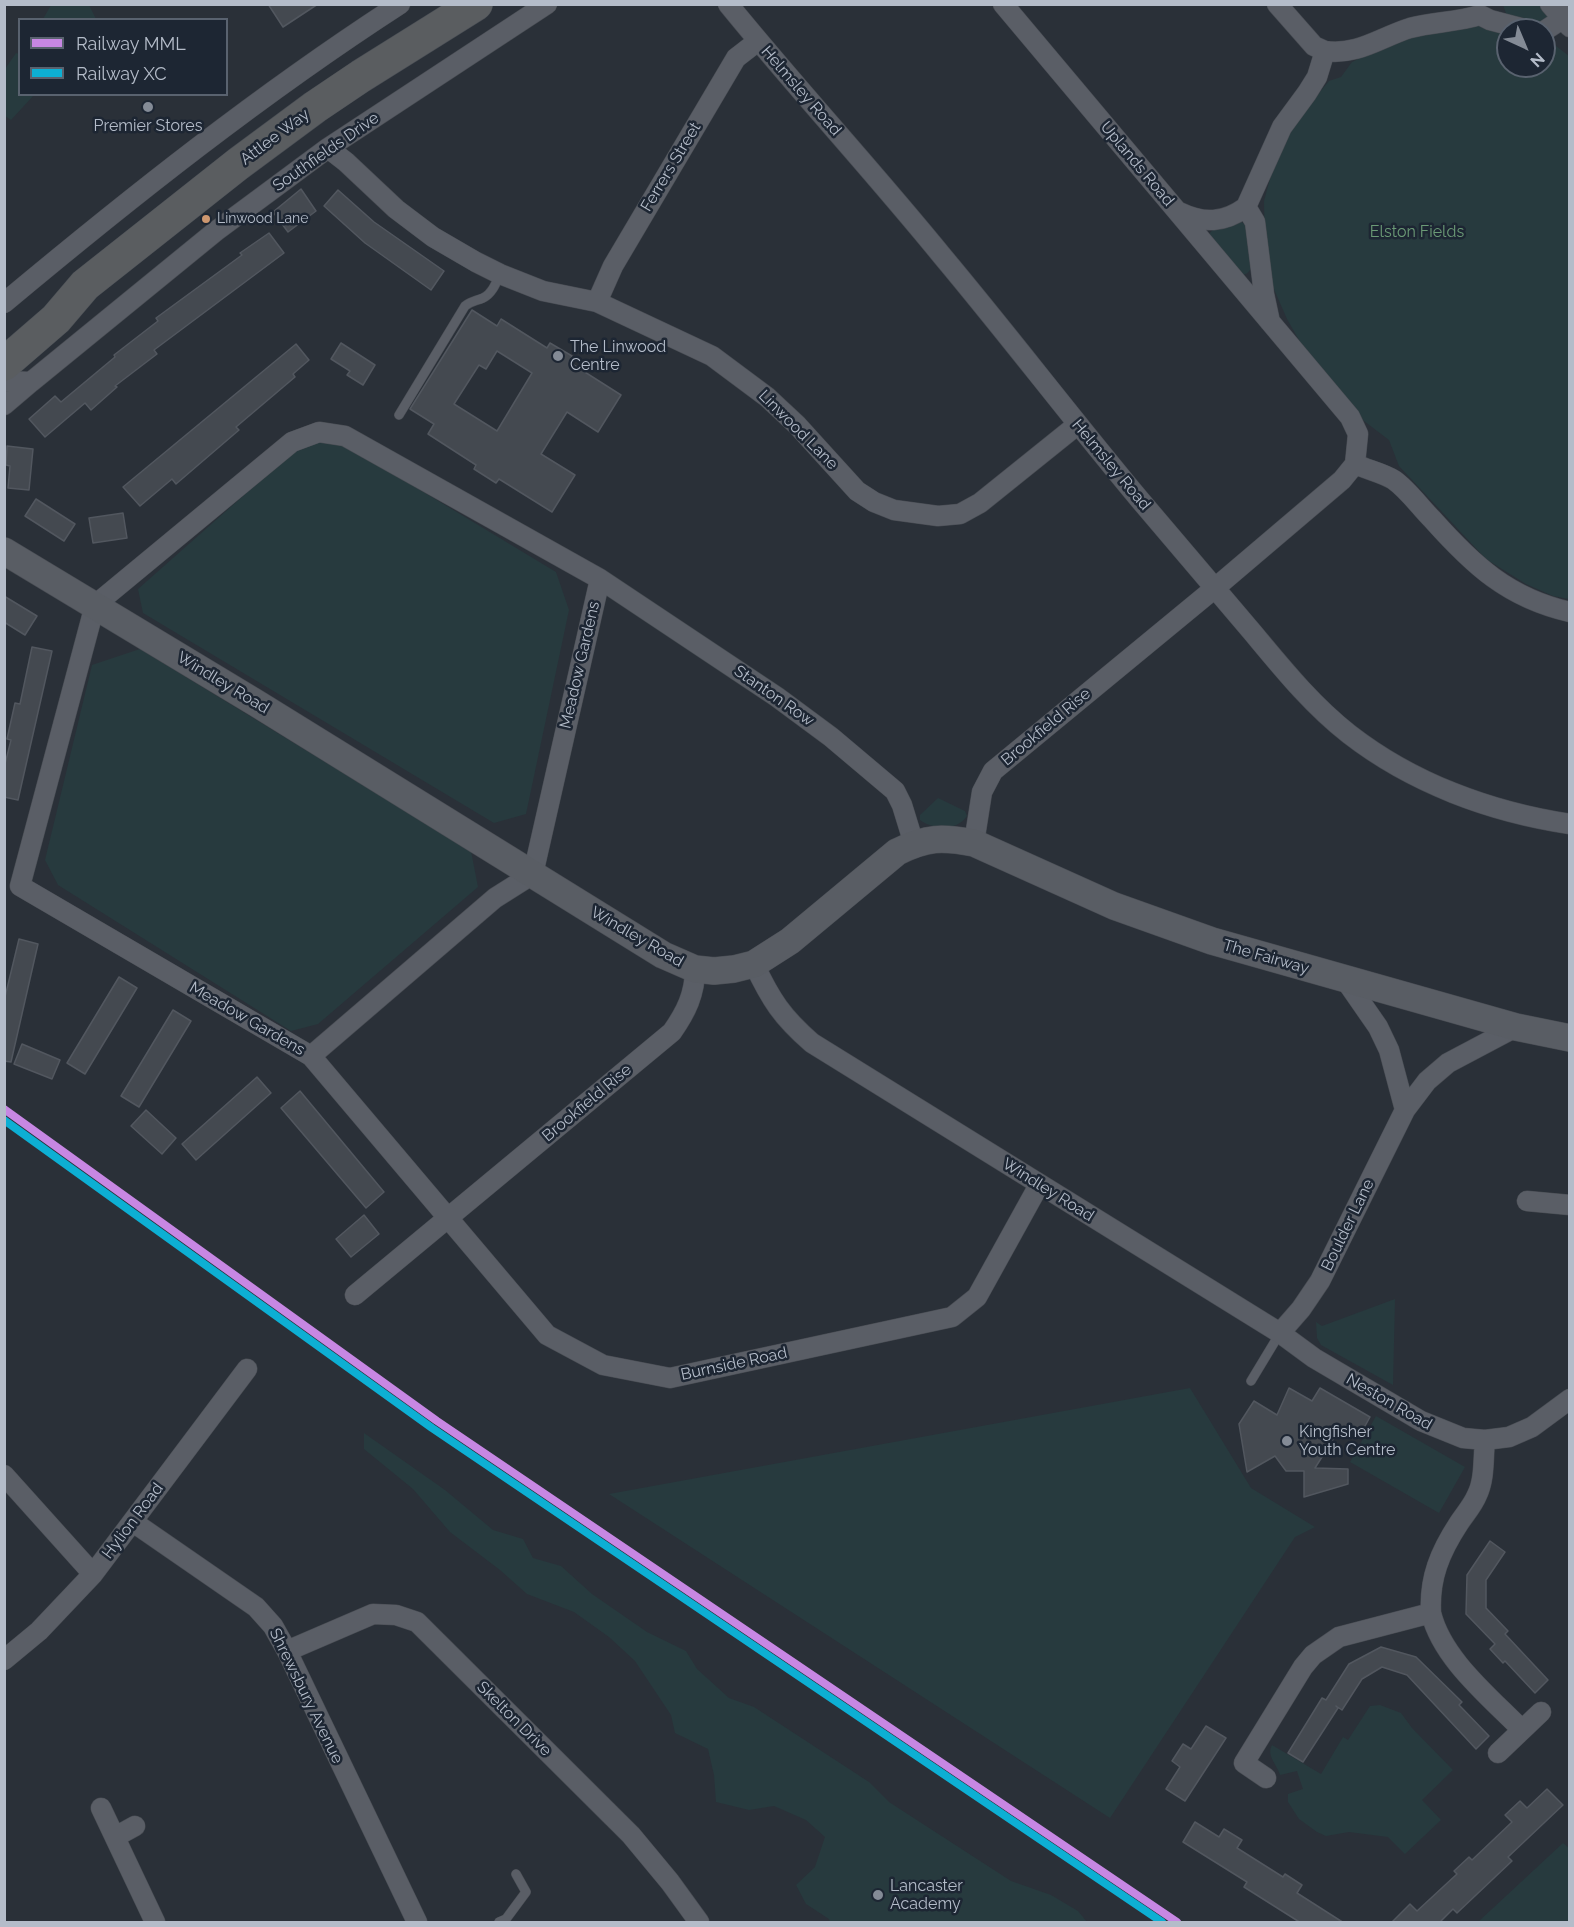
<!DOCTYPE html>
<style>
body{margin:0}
#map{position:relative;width:1574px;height:1927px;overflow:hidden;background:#2a3038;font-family:Raleway,sans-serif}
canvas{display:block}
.frame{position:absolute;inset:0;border:6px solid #b4bcc9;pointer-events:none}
.legend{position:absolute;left:18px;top:18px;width:210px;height:78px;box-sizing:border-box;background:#1d2633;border:2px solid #59626f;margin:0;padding:8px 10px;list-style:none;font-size:18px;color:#b4bcc9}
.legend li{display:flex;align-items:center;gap:12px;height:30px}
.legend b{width:30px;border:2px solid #59626f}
.north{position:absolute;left:1496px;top:18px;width:60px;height:60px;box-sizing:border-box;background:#1d2633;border:2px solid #59626f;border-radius:50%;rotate:136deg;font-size:16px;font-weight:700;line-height:24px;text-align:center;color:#b4bcc9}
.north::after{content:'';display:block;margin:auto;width:21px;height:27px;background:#848b96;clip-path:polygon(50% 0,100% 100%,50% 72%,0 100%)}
</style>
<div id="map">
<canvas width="1574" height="1927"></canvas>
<div class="frame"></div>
<ul class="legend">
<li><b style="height:8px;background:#c787e3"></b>Railway MML</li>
<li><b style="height:8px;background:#0dafd3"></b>Railway XC</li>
</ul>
<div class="north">N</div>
</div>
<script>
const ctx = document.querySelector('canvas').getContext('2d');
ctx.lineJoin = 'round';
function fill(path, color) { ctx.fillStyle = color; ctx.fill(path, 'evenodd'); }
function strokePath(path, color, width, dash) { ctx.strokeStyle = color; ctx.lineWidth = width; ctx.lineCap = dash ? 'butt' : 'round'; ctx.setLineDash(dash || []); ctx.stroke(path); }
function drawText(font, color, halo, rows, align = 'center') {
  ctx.font = font + ' Raleway,sans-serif'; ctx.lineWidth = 5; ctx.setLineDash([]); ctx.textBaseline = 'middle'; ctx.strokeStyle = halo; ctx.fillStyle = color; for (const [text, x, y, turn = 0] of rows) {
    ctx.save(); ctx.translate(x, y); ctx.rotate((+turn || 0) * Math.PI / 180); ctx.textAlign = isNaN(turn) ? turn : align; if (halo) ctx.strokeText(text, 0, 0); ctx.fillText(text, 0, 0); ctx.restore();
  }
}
fill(new Path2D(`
 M51,5H89L96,19H43Z
 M1503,5H1541L1548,16V20L1537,25L1507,16Z
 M1475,25L1510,29L1508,30V66H1544V40L1551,42L1569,56V599L1553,596L1526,584L1486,559L1399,466L1389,440L1364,421L1303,347L1287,319L1273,287L1265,252L1264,201L1275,160L1297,119L1329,81L1341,77L1352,62L1409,34Z
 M16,53L19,54L20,94L34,95L11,120L5,116V69Z
 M1240,221L1247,226L1252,266C1250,271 1247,275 1241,275L1210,237V233L1215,227Z
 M334,438L556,572L569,610L526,814L494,823L143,613L138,589L294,451L305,444Z
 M140,649L471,851L478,887L318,1024L291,1031L58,885L45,860L92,665Z
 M938,798L965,811L967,816C957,831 934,830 920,820V815Z
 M1395,1299L1393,1385L1321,1345L1317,1338L1316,1322L1322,1326Z
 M1190,1388L1251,1488L1315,1527L1295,1537L1110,1818L609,1494Z
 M1376,1416L1465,1467L1439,1513L1350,1462Z
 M364,1433L445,1490L493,1530L523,1539L533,1558L561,1566L592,1594L647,1632L686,1651L697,1669L729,1698L754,1707L869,1782L889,1802L1011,1881L1051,1895L1078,1911L1087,1922H830L829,1919L806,1904L796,1885L815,1867L825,1837L806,1820L774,1806L749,1810L716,1802L714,1775L708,1749L675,1733L671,1715L635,1661L609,1637L574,1612L527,1594L500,1570L450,1532L413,1489L364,1449Z
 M1380,1705L1401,1713L1412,1728L1453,1770L1422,1800L1441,1820L1405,1854L1388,1837L1349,1832L1326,1836L1317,1832L1299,1819L1288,1802V1794L1303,1789L1297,1771L1280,1775C1277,1764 1266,1756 1272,1745L1321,1774L1343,1737L1348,1740L1370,1706Z
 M1563,1843L1569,1848V1922H1478Z`), '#273a3e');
const building = new Path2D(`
 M268,4H318L283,27Z
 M301,189L316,211L288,232L273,212Z
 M338,190L374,222L444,271L431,290L365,243L324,206Z
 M269,233L284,253L154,350L157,354L115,386L117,387L91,410L85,403L45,437L29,419L55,396L61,402L115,357L114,355L158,321L156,318L242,255L240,253Z
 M472,310L497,326L501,319L547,348L550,343L572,356L569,362L621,395L598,432L567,412L541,454L575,475L552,512L499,479L496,483L474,469L476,465L428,434L434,424L410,409ZM497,351L532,373L497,431L454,404L479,365L486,369Z
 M341,343L375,365L363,385L347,375L350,371L331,359Z
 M296,344L309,360L293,374L295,377L236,427L239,430L176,484L172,479L140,506L123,487Z
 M7,446L33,449L29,490L8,488L10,466L6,465Z
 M36,499L75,524L64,541L25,516Z
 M123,513L127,538L93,543L89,518Z
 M4,596L37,616L25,635L4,622Z
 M32,647L52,651L18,800L4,797V768L11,740L7,739L15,703L20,704Z
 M19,939L38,944L11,1062L4,1061V1001Z
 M119,977L137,988L85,1074L67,1063Z
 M173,1010L191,1021L139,1107L121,1096Z
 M22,1044L60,1060L52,1079L14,1064Z
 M257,1077L271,1093L196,1160L182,1144Z
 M300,1091L384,1192L366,1208L281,1108Z
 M146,1110L176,1138L162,1154L131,1126Z
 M364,1215L379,1234L351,1257L336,1239Z
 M1289,1388L1312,1401L1320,1388L1370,1417L1359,1437L1341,1427L1315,1468L1348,1469V1484L1304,1497V1471H1286L1275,1456L1247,1472L1239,1424L1254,1401L1277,1415Z
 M1490,1541L1505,1552L1486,1580V1608L1508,1631L1505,1634L1548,1680L1535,1693L1505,1661L1503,1663L1490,1649L1495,1644L1466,1614L1467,1575Z
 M1381,1647L1416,1657L1462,1702L1459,1705L1489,1736L1476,1749L1407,1675L1382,1667L1362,1679L1342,1710L1336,1706L1338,1708L1303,1762L1288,1753L1322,1698L1326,1700L1349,1664Z
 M1206,1726L1226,1738L1185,1801L1166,1789L1180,1767L1172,1761L1183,1744L1191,1749Z
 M1547,1789L1563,1805L1508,1857L1512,1861L1457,1913L1453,1909L1439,1923H1391L1410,1904L1417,1911L1457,1874L1454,1871L1469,1857L1472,1860L1512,1822L1505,1815L1520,1801L1527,1808Z
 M1195,1822L1219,1837L1224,1829L1242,1840L1237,1848L1283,1877L1285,1874L1302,1885L1297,1893L1344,1923H1301L1244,1887L1247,1882L1183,1842Z`);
fill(building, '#444950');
strokePath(building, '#52575f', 1.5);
const lane = new Path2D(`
 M399,415L465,306C471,301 476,301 483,298C492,294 496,283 500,274
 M1251,1381L1280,1333
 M499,1922L506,1919L526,1892L516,1874`);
const street = new Path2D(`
 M728,4C798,90 873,171 943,257C1010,337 1073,420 1140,500C1178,545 1216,589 1253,633C1283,669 1312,705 1349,734C1412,783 1490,812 1570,824
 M1003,4L1350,417L1358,434L1355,464C1368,470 1383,473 1394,480C1408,490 1420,507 1432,519C1473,565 1508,598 1570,612
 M1277,4L1314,46L1325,51
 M1550,4L1570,27
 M1544,31L1570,14
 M328,148L346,162L396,209L433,237L476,262L500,274L543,291L597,302L712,356L767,397L797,425L857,491L874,502L894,510L938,516L960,514L980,503L1077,425
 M1179,212C1204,224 1224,223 1246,207
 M597,302L613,266L736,58L758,41
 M4,303C131,197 261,94 400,4
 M1270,322L1264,294L1255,222L1246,207L1282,127L1307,93L1317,77L1325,51C1357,56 1381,37 1410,28C1433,22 1457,22 1480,15L1490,20L1528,30
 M4,381L31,382L216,231L328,148L547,4
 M4,405L31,382
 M600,579L533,874L495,898L311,1056L20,886L95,605L292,442L319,432L345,436L600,579L777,697L831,737L895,791L902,805L914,844
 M974,843L982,792L993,771L1215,588L1342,480L1355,464
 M754,964C771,1000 782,1017 812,1043L1280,1333L1314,1358L1421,1421L1463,1438L1485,1440L1509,1437L1532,1427L1570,1399
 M311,1056L547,1335L603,1365L670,1378L952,1317L977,1297L1039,1185
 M1405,1110L1427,1081L1448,1063L1516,1027
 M1527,1201L1570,1205
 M355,1295L672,1032C686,1012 695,994 695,969
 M1280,1333L1301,1309L1320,1281L1405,1110L1389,1050L1378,1027L1344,978
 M4,1475L93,1574
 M133,1522L256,1607L273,1626L287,1651L417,1922
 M1431,1613C1442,1659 1490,1697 1522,1730
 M287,1651L373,1614L396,1615L417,1622L631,1835L670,1882L699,1922
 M4,1660L39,1631L93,1574L247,1369
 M1498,1753L1541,1712
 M1266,1778L1244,1763L1303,1667L1313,1655L1339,1637L1431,1613C1429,1578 1440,1552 1459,1523C1465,1514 1473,1505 1477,1495C1485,1479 1483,1458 1485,1440
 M101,1808L155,1922
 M115,1837L135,1826`);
const secondary = new Path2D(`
 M4,551L256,703L663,955L695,969L714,971L734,969L754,964L790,941L897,852C927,837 942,837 974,843L1114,906L1212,941L1516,1027L1570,1038`);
const highway = new Path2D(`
 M4,364L56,319L85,285L238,164L315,107L361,76L476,4`);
strokePath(lane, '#484c53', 10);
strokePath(street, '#484c53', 21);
strokePath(secondary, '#484c53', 28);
strokePath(highway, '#474c53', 34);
strokePath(lane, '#5a5e66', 9);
strokePath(street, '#5a5e66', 20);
strokePath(secondary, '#595d64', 27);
strokePath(highway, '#5a5d60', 33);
strokePath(new Path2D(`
 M4,1109L437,1421L1177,1922`), '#c787e3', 8);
strokePath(new Path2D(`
 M4,1120L432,1428L1162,1922`), '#0dafd3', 8);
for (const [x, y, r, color] of [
 [148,107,6,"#848b96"],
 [206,219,5,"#cd976f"],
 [558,356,6,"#848b96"],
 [1287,1441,6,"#848b96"],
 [878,1895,6,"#848b96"]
]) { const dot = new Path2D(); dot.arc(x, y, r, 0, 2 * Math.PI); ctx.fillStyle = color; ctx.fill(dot); strokePath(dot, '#1d2633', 2); }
drawText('14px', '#b4bcc9', '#1d2633', [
 ["Linwood Lane",217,219]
], 'left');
drawText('16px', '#b4bcc9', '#1d2633', [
 ["Helmsley Road",801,91,49],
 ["Attlee Way",275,137,-37],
 ["Southfields Drive",326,152,-35],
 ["Uplands Road",1137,164,50],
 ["Ferrers Street",671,167,-59],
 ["Linwood Lane",798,430,45],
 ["Helmsley Road",1111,465,50],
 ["Meadow Gardens",580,665,-77],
 ["Windley Road",223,683,31],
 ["Stanton Row",774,696,35],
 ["Brookfield Rise",1046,727,-40],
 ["Windley Road",637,937,30],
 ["The Fairway",1266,957,16],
 ["Meadow Gardens",247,1019,30],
 ["Brookfield Rise",587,1103,-40],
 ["Windley Road",1048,1190,32],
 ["Boulder Lane",1348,1225,-64],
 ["Burnside Road",734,1364,-12],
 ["Neston Road",1389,1402,30],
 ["Hylion Road",133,1521,-53],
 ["Shrewsbury Avenue",306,1696,64],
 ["Skelton Drive",514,1719,45]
]);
drawText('16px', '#b4bcc9', '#1d2633', [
 ["Premier Stores",148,126,"center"],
 ["The Linwood",570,347],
 ["Centre",570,365],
 ["Kingfisher",1299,1432],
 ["Youth Centre",1299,1450],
 ["Lancaster",890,1886],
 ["Academy",890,1904]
], 'left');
drawText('16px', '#6b9a76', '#1d2633', [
 ["Elston Fields",1417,232]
]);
</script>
